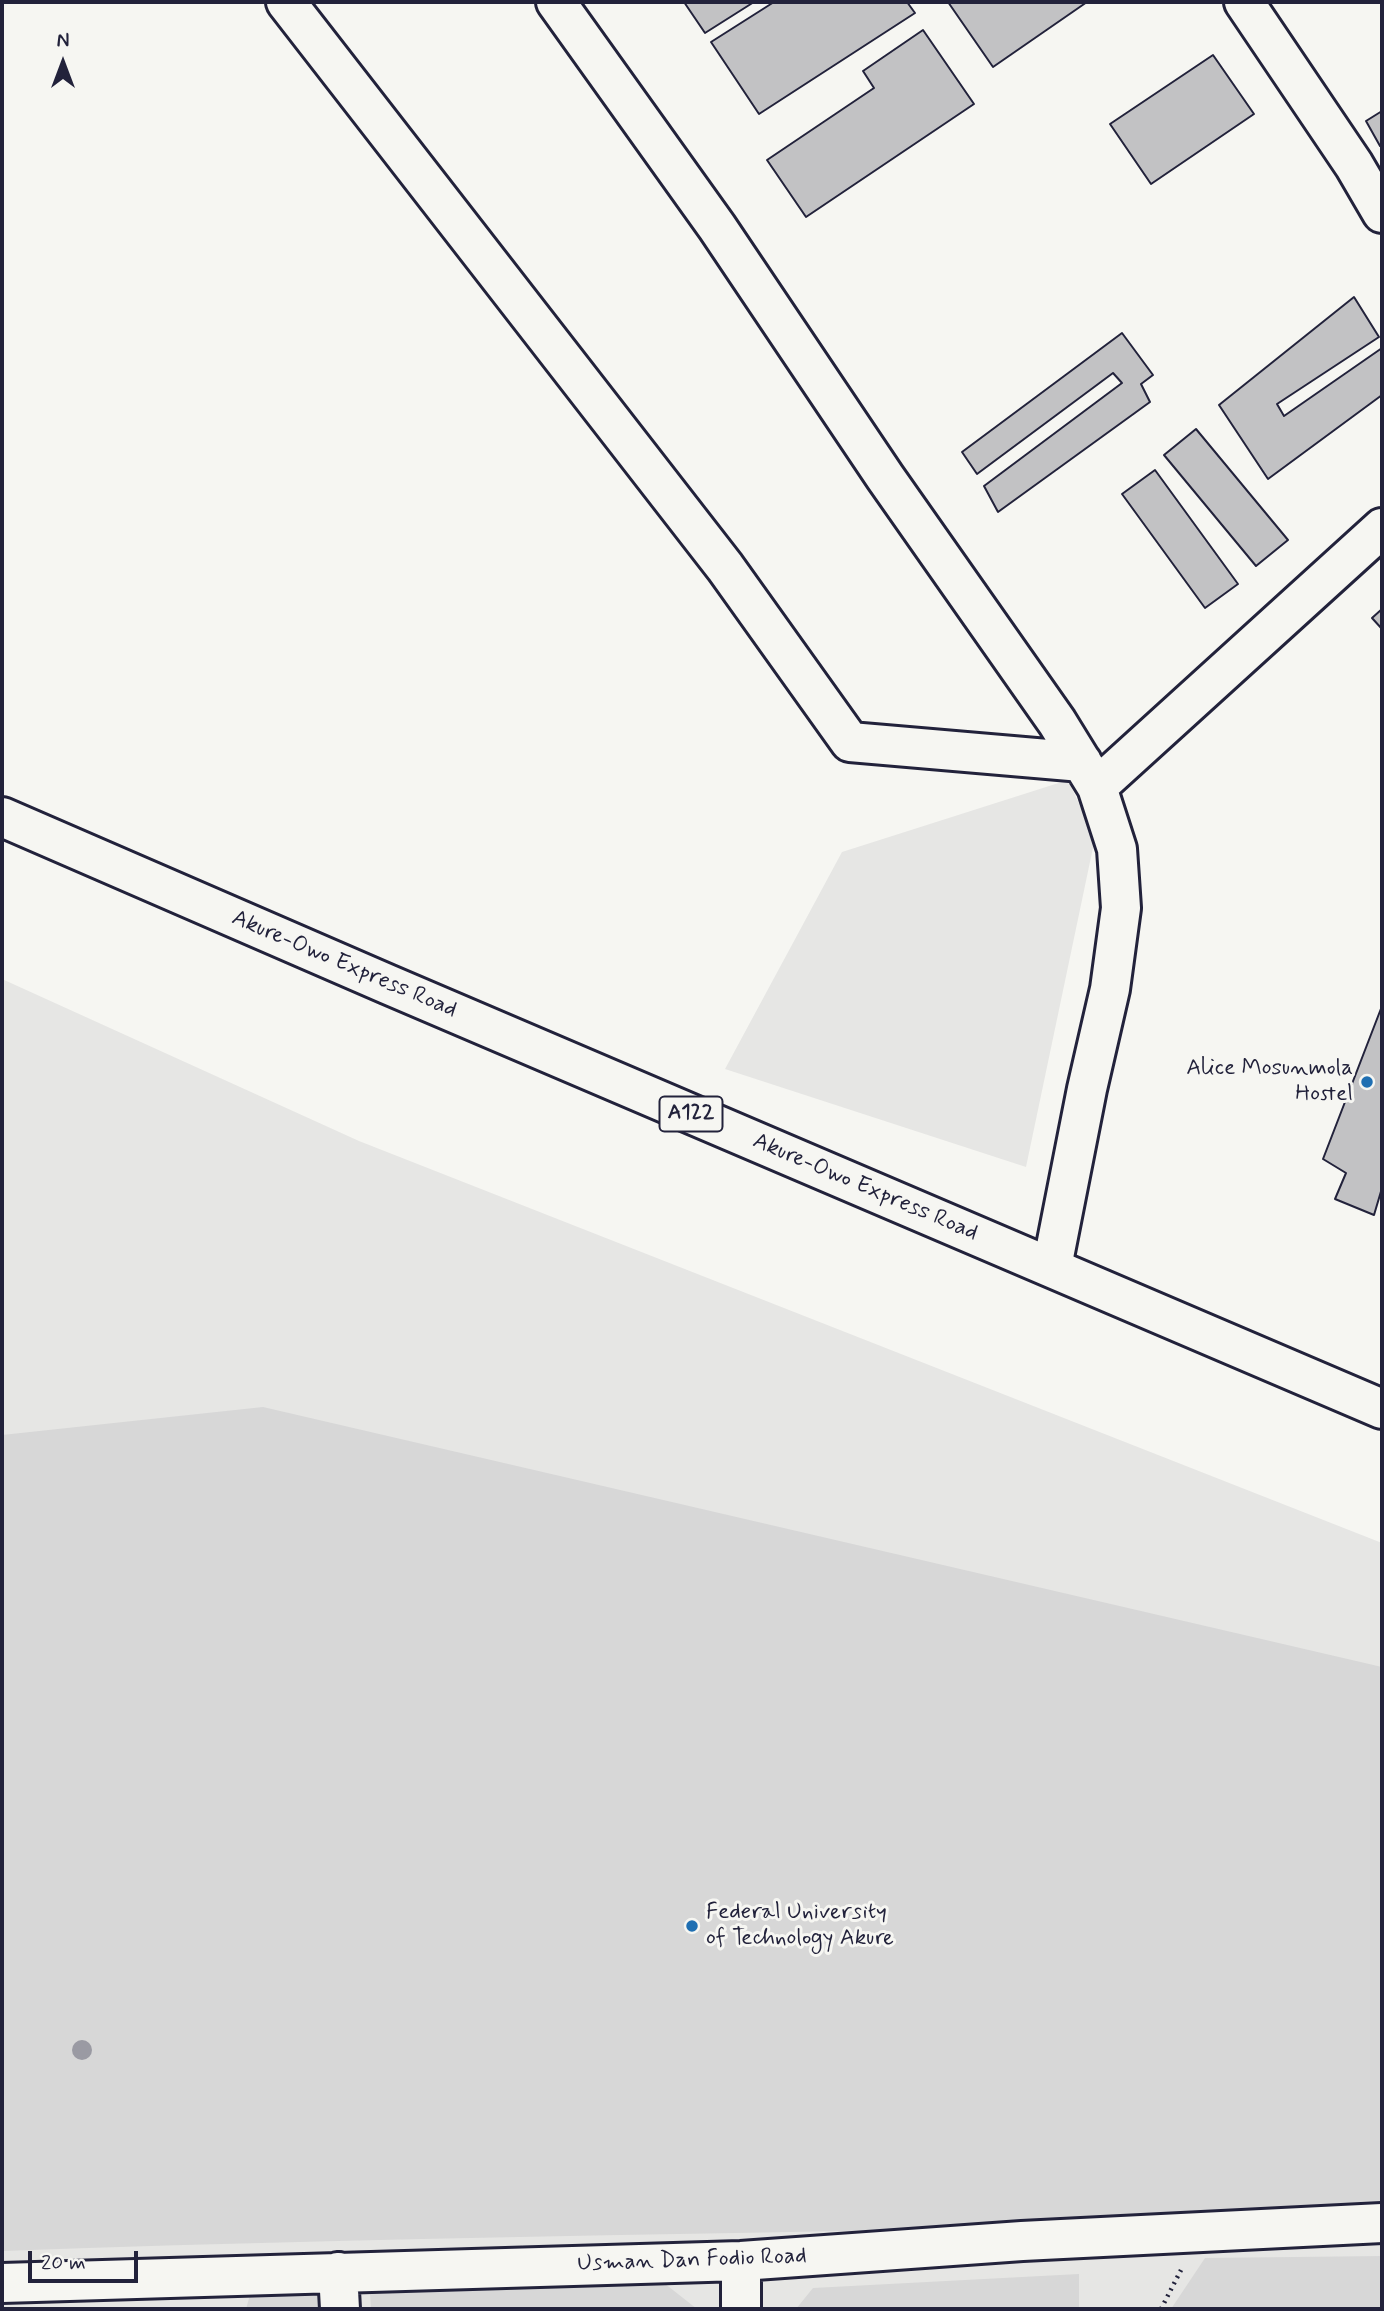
<!DOCTYPE html>
<style>
body{margin:0}
#map{position:relative;width:1384px;height:2311px;overflow:hidden;background:#f6f6f2;font-family:Mynerve,sans-serif}
canvas{display:block}
.frame{position:absolute;inset:0;border:4px solid #22223b;pointer-events:none}
.north{position:absolute;left:28px;top:28px;width:70px;height:70px;-webkit-text-stroke:5px #f6f6f2;paint-order:stroke;rotate:0deg;font-size:19px;font-weight:700;line-height:28px;text-align:center;color:#22223b}
.north::after{content:'';display:block;margin:auto;width:24px;height:32px;background:#22223b;clip-path:polygon(50% 0,100% 100%,50% 72%,0 100%)}
.scale{position:absolute;left:28px;top:2251px;width:110px;height:32px;box-sizing:border-box;border:4px solid #22223b;border-top:0;padding-left:9px;font-size:21px;line-height:24px;white-space:nowrap;color:#22223b;-webkit-text-stroke:5px #f6f6f2;paint-order:stroke}
</style>
<div id="map">
<canvas width="1384" height="2311"></canvas>
<div class="frame"></div>
<div class="north">N</div>
<div class="scale">20 m</div>
</div>
<script>
const ctx = document.querySelector('canvas').getContext('2d');
ctx.lineJoin = 'round';
function fill(path, color) { ctx.fillStyle = color; ctx.fill(path, 'evenodd'); }
function strokePath(path, color, width, dash) { ctx.strokeStyle = color; ctx.lineWidth = width; ctx.lineCap = dash ? 'butt' : 'round'; ctx.setLineDash(dash || []); ctx.stroke(path); }
function drawText(font, color, halo, rows, align = 'center') {
  ctx.font = font + ' Mynerve,sans-serif'; ctx.lineWidth = 6; ctx.setLineDash([]); ctx.textBaseline = 'middle'; ctx.strokeStyle = halo; ctx.fillStyle = color; for (const [text, x, y, turn = 0] of rows) {
    ctx.save(); ctx.translate(x, y); ctx.rotate((+turn || 0) * Math.PI / 180); ctx.textAlign = isNaN(turn) ? turn : align; if (halo) ctx.strokeText(text, 0, 0); ctx.fillText(text, 0, 0); ctx.restore();
  }
}
fill(new Path2D(`
 M1068,780L1095,838L1026,1167L725,1069L842,852Z
 M2,979L359,1141L1382,1543V2309H2Z`), '#e6e6e4');
fill(new Path2D(`
 M263,1407L1382,1667V2218C922,2233 462,2234 2,2251V1435Z
 M1382,2256V2309H1171L1205,2258Z
 M1079,2274V2309H796L813,2288Z
 M664,2283L697,2309H371L370,2293Z
 M252,2288H320L322,2309H246Z`), '#d7d7d7');
const building = new Path2D(`
 M684,2H754L705,33Z
 M774,2H907L915,13L759,114L711,42Z
 M948,2H1087L993,67Z
 M923,30L974,104L806,217L767,160L874,88L863,71Z
 M1213,55L1254,114L1151,184L1110,124Z
 M1382,111V145L1380,146L1366,121Z
 M1354,297L1379,337L1277,404L1284,416L1382,348V395L1268,479L1219,405Z
 M1122,333L1153,375L1141,384L1150,402L998,512L984,486L1122,383L1113,373L977,474L962,452Z
 M1196,429L1288,540L1256,566L1164,455Z
 M1155,470L1238,584L1205,608L1122,494Z
 M1382,609V629L1372,618Z
 M1382,1006V1188L1374,1215L1335,1199L1346,1173L1323,1159Z`);
fill(building, '#c2c2c4');
strokePath(building, '#22223b', 2);
const minor = new Path2D(`
 M286,2L725,567L850,742L1082,762
 M556,2L717,227L885,477L1057,722L1097,787L1117,849L1121,908L1110,989L1087,1089L1052,1267
 M1244,2L1354,165L1382,213
 M1097,787L1382,528
 M741,2261V2309
 M338,2272L340,2309
 M2,2283L741,2261L1022,2241L1382,2223`);
const highway = new Path2D(`
 M2,817L387,984L1382,1409`);
strokePath(minor, '#22223b', 44);
strokePath(highway, '#22223b', 44);
strokePath(new Path2D(`
 M1161,2309L1181,2270`), '#22223b', 4.5, [2, 5]);
strokePath(minor, '#f6f6f2', 38);
strokePath(highway, '#f6f6f2', 38);
ctx.fillStyle = '#9a9aa3';
for (const [x, y] of [
 [82,2050]
]) { ctx.beginPath(); ctx.arc(x, y, 10, 0, 2 * Math.PI); ctx.fill(); }
for (const [x, y, r, color] of [
 [1367,1082,7,"#1f6fb2"],
 [692,1926,7,"#1f6fb2"]
]) { const dot = new Path2D(); dot.arc(x, y, r, 0, 2 * Math.PI); ctx.fillStyle = color; ctx.fill(dot); strokePath(dot, '#f6f6f2', 2.5); }
for (const [x, y, w] of [
 [691,1114,63]
]) { const box = new Path2D(); box.roundRect(x - w / 2, y - 17.5, w, 35, 5); ctx.fillStyle = '#f6f6f2'; ctx.fill(box); strokePath(box, '#22223b', 2); }
drawText('bold 21px', '#22223b', null, [
 ["A122",691,1114]
]);
drawText('23px', '#22223b', '#f6f6f2', [
 ["Akure-Owo Express Road",344,965,23],
 ["Akure-Owo Express Road",865,1188,23],
 ["Usman Dan Fodio Road",692,2261,-2]
]);
drawText('23px', '#22223b', '#f6f6f2', [
 ["Alice Mosunmola",1353,1069],
 ["Hostel",1353,1095],
 ["Federal University",706,1913,"left"],
 ["of Technology Akure",706,1939,"left"]
], 'right');
</script>
